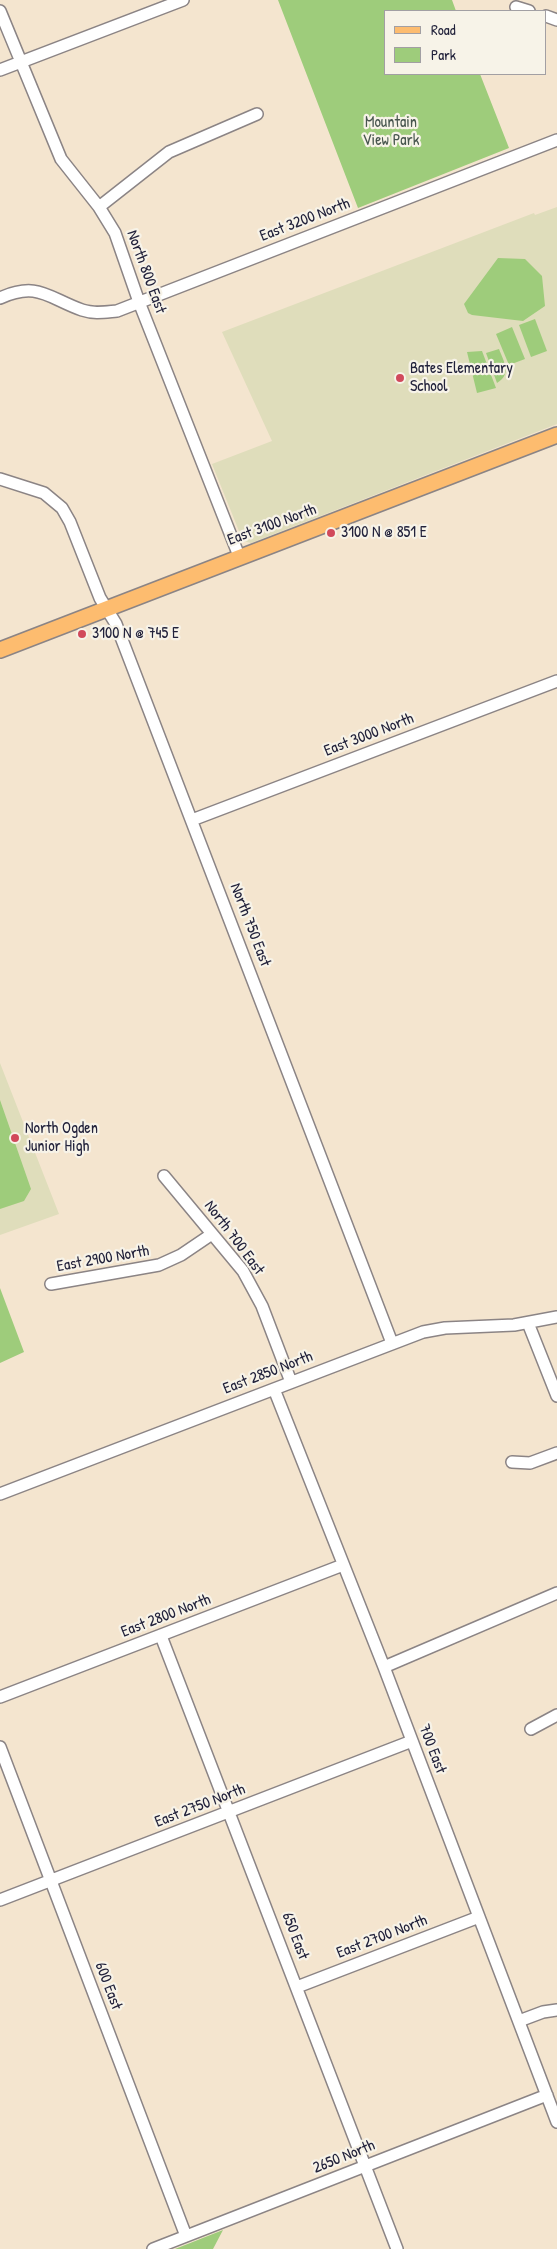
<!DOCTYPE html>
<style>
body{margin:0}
#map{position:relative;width:557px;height:2249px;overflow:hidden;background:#f4e5cf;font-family:"Patrick Hand",sans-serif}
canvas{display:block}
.legend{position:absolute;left:384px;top:10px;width:162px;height:65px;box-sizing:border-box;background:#f7f3e8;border:1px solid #a29fa3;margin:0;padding:6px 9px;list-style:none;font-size:15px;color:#22223b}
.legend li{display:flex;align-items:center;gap:10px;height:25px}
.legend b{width:25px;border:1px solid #a29fa3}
</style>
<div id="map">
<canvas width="557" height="2249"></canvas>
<ul class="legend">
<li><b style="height:6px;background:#fdbc6f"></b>Road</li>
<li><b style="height:14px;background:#9ecc7b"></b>Park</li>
</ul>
</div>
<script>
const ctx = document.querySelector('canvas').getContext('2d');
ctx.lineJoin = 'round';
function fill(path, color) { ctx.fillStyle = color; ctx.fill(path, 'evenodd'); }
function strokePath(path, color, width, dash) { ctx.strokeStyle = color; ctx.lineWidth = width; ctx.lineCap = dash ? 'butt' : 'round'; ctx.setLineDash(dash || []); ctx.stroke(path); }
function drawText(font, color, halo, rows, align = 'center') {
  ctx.font = font + ' "Patrick Hand",sans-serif'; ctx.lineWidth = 4.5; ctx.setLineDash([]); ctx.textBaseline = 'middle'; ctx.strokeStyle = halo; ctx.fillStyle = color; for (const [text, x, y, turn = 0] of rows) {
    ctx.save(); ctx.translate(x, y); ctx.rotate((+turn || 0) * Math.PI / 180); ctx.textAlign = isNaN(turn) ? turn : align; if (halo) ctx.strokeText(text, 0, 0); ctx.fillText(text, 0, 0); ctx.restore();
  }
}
fill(new Path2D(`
 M557,207V424L251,543L243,541L212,464L272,441L222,332L534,213L535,215Z
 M0,1063L59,1214L0,1235Z`), '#dfddbb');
fill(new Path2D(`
 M278,0H452L456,11H386V74H480L509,148L358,208Z
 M498,258L525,259L542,276L545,306L523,321L472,315L468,313L464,304Z
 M535,319L547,351L531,357L519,325Z
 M512,327L525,359L509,365L496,334Z
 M499,349C504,362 512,374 497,383L486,353Z
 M482,351L496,388L477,393L467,352Z
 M0,1100L31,1189L24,1201L0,1209Z
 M0,1288L24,1352L0,1363Z
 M223,2230L213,2249H175Z`), '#9ecc7b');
const minor = new Path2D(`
 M516,7L529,11
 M0,11L61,159L99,207L115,233L139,302L239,556
 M546,16L557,20
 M0,70L183,0
 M99,207L169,152L257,114
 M0,298C38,281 48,298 82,310C94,314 105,312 117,311L557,140
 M0,479L44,493L62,508L70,522L100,598L116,624L392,1343
 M192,820L557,681
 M164,1176L243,1271L262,1306L291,1382
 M51,1284L159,1265L181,1255L212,1234
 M528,1323L557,1396
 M274,1389L384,1667L557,2122
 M512,1462L530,1463L557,1453
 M0,1494L423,1332L445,1328L514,1325L557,1317
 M161,1636L397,2249
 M384,1667L557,1593
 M0,1697L343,1565
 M531,1729L557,1715
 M0,1747L186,2236
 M0,1900L412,1741
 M297,1987L479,1917
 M519,2021L543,2012L557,2010
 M153,2249L547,2095`);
const major = new Path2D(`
 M0,650L557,435`);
strokePath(minor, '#8b8485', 14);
strokePath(major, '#8b8485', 18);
strokePath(minor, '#fff', 11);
strokePath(major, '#fdbc6f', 15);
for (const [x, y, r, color] of [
 [400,378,5,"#d1495b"],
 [331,533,5,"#d1495b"],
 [82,634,5,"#d1495b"],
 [15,1138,5,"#d1495b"]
]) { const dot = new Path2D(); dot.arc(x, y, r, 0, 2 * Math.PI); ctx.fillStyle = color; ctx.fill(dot); strokePath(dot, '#f7f3e8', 2); }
drawText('16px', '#47554e', '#f7f3e8', [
 ["Mountain",391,123],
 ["View Park",391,141]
]);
drawText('16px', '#22223b', '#f7f3e8', [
 ["East 3200 North",305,220,-21],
 ["North 800 East",146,272,70],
 ["East 3100 North",272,525,-20],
 ["East 3000 North",369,735,-21],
 ["North 750 East",250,925,69],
 ["North 700 East",234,1238,53],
 ["East 2900 North",103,1259,-10],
 ["East 2850 North",268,1373,-21],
 ["East 2800 North",166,1616,-21],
 ["700 East",432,1749,69],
 ["East 2750 North",200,1806,-21],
 ["650 East",295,1936,69],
 ["East 2700 North",382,1937,-21],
 ["600 East",108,1986,69],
 ["2650 North",344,2157,-22]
]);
drawText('16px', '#22223b', '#f7f3e8', [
 ["Bates Elementary",410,369],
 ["School",410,387],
 ["3100 N @ 851 E",341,533],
 ["3100 N @ 745 E",92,634],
 ["North Ogden",25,1129],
 ["Junior High",25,1147]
], 'left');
</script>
